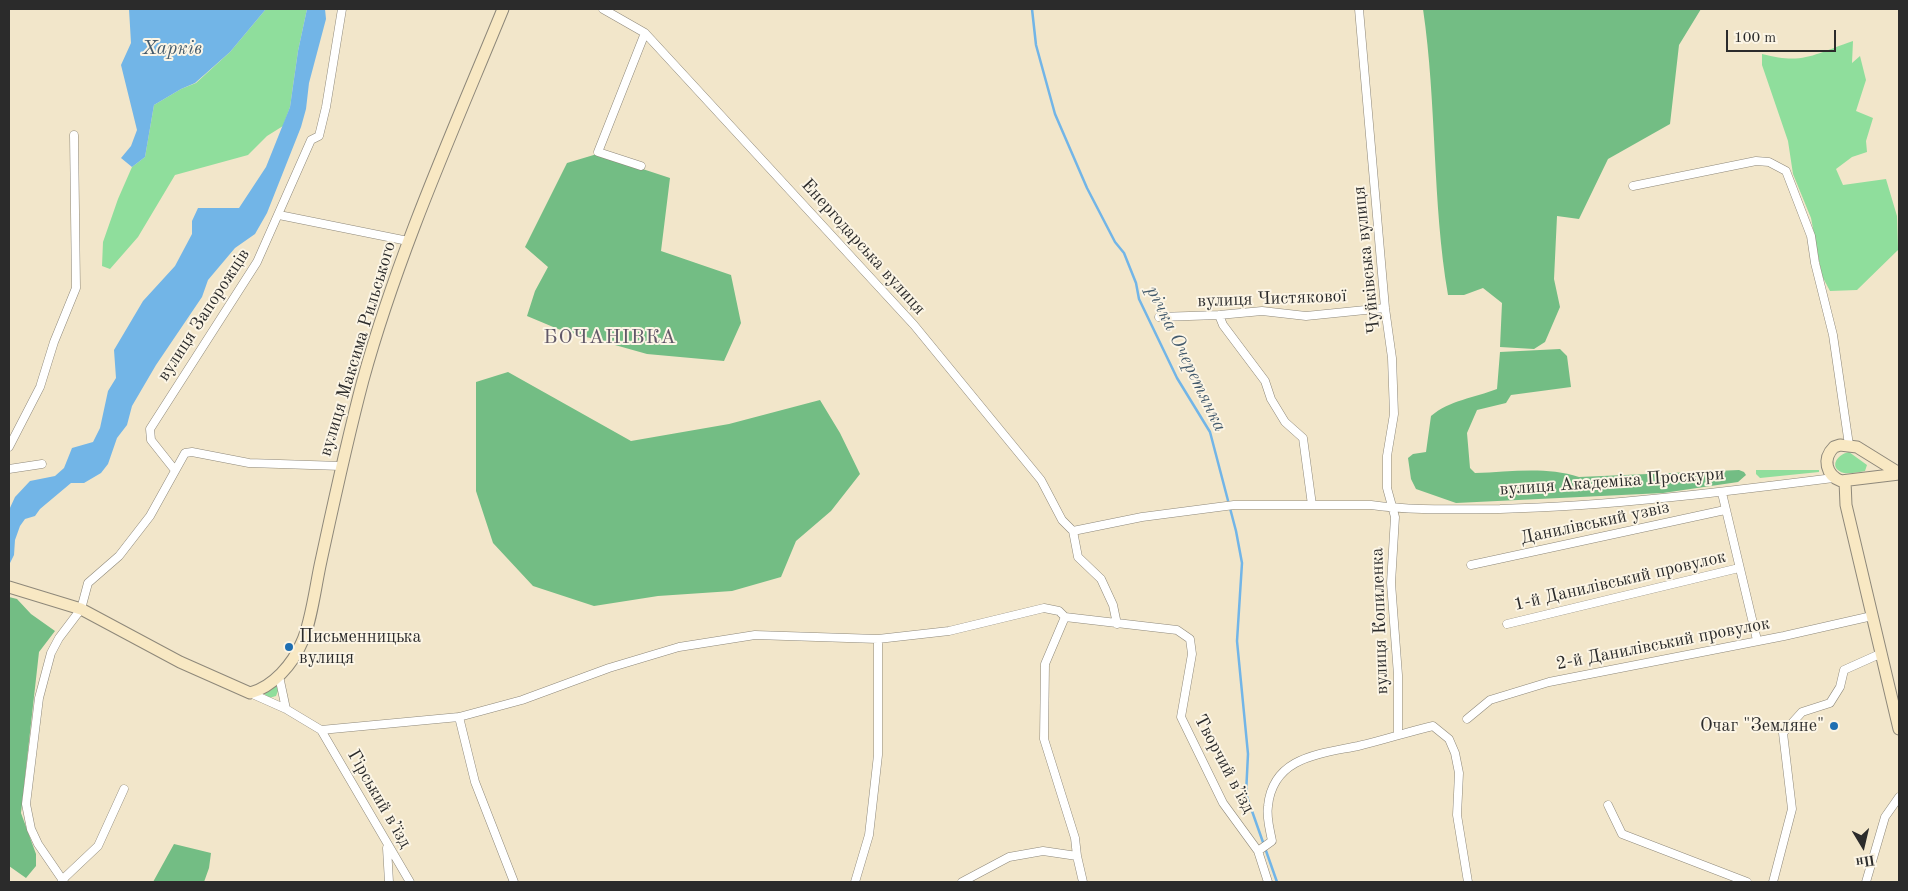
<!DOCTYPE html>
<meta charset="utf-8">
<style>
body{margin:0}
#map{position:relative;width:1908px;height:891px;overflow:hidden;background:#f2e6ca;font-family:"Old Standard TT",serif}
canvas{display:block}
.frame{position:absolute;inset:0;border:10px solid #2b2b2b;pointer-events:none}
.north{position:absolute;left:1838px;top:821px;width:50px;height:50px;-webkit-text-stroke:4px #fcf5e5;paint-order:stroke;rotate:171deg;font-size:14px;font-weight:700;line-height:20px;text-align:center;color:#2b2b2b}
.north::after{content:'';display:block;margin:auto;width:18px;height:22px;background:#2b2b2b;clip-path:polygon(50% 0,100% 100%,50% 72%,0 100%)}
.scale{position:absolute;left:1726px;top:30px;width:110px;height:22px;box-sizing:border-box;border:2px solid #2b2b2b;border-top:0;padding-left:6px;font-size:15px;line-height:18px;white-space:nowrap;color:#2b2b2b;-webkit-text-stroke:4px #fcf5e5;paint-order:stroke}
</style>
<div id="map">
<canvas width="1908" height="891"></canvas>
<div class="frame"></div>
<div class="north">Пн</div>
<div class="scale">100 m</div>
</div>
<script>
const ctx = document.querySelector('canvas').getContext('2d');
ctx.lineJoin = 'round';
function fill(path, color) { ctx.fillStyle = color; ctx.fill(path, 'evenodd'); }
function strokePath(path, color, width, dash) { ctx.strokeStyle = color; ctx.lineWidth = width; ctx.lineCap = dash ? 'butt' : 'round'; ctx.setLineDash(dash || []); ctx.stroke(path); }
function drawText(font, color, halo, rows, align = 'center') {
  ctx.font = font + ' "Old Standard TT",serif'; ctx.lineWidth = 4; ctx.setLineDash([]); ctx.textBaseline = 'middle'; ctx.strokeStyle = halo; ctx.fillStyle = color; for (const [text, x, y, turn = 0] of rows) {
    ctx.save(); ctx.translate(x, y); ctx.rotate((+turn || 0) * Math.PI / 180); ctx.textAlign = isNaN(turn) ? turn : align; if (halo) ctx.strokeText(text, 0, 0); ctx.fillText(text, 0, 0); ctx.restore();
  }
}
fill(new Path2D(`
 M266,9H307L298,51L290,107L283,126L267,136L248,155L175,175L138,237L110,269L102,266L103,242L118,199L132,167L145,157L154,105L181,89L196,83L230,52Z
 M1853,41L1852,63L1860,56L1866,80L1856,111L1873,118L1866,141L1867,152L1852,157L1836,169L1843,185L1886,179L1897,216L1898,250L1857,290L1830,291L1822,276L1811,218L1793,174L1788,141L1762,65V54C1804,65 1814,54 1853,41Z
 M1849,452L1867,465L1865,471C1859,472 1850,474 1844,473C1829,469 1835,455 1849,452Z
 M1756,470H1819V472L1760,478L1756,474Z
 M276,684L278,691L276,696L269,698L263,693Z`), '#8fde9c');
fill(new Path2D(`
 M1423,9H1701L1679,45L1670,124L1608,159L1579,219L1557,216L1554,279L1560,307L1545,342L1534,349L1500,347L1502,303L1483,288L1464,295H1448C1432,201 1437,104 1423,9Z
 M597,154L670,178L661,251L731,275L741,323L724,361L647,354L558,329L527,316L535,291L548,267L525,247L567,163Z
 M1560,349L1567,356L1571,387L1511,395L1506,403L1477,410L1467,433L1470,468L1475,473C1510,472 1545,466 1579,477L1739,470L1744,472L1746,475L1738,482L1663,493L1456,503L1416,489L1411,479L1408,458L1413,454L1426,452L1431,416C1450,400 1474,398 1497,389L1500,352Z
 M508,372L631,441L729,424L820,400L840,433L860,474L831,511L796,541L781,577L732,591L658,596L594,606L533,586L493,543L476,491V382Z
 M9,597L17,599L31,614L55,631L39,652L21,813L36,854V866L26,878L9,866Z
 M174,844L211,853L209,868L204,882H153Z`), '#73bd84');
fill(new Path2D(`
 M129,9H266L230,52L195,83L181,89L154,105L145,157L132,167L121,158L131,146L137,130L121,65L131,43Z
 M307,9H325L326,19L309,83L306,109L301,127L267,213L255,234L235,248L208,280L202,297L156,365L132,406L127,425L117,438L108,464L101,473L84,483H71L40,509L35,516L25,519L20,526L15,540L14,555L9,565V510L15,497L30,481L55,476L64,468L72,448L93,442L100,428L108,391L116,378L114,350L143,301L175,266L192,234V221L198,208H239L266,167L290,107L298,51Z`), '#72b5e7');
strokePath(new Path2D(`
 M1032,9L1036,45L1055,114L1087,188L1115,242L1124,253L1136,283L1139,299L1177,378L1210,432L1236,531L1242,563L1237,641L1248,754L1246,794L1277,882`), '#72b5e7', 2.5);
const street = new Path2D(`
 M603,9L645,33L914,325L1041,480L1062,520L1073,531L1078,557L1101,579L1113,605L1117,624
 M1359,9L1385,308L1392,358L1394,414L1387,456V488L1395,517L1391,583L1398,675V734
 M641,166L598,152L645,33
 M1633,186L1756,161L1769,162L1786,171L1811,236L1815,263L1833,335L1849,445
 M279,215L408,241
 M1219,315L1223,325L1265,381L1271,399L1285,422L1303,438L1312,505
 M1159,317L1219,315L1262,311L1306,316L1385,308
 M9,447L40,387L54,342L76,288L74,135
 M9,469L42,464
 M174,469L151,440L150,429L257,262L311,140L319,136L326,107L342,9
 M1722,493L1757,640
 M1073,531L1142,517L1234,505H1371C1414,511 1457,509 1500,509C1612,506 1722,492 1833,478
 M1471,565L1725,510
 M1065,617L1045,664L1044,739L1075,838L1077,856L1083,882
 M1507,624L1739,568
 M279,676L286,709
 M250,693L286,709L321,730L410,882
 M459,717L475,782L514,882
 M1467,719L1490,700L1549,682L1784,636L1872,616
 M321,730L459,717L522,700L609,668L679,647L755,635L878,639L949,631L1044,608L1059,611L1065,617L1177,630L1190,639L1192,654L1181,717L1223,803L1258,851L1268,882
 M1608,805L1622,834L1747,882
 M387,848L389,882
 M1258,851L1272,841C1270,830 1266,817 1268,806C1273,757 1319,754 1358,746C1384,740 1407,732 1433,726L1449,739L1455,753L1459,773L1457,815L1468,882
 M62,880L98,846L124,789
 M64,882L38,844L31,829L26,804L39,698L51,653L59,638L81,609L88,583L119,556L150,516L185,453L192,452L249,463L341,466
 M855,882L869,835L878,755V639
 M962,882L1009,857L1043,851L1077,856
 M1773,882L1792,809L1783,733L1802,712L1830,703L1840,687L1844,670L1882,653
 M1866,882L1885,817L1899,797`);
const secondary = new Path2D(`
 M1899,473L1857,447L1840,445L1834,447C1822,459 1826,475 1841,481L1899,474
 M1845,481L1846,505L1899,729
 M9,587L81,609L180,662L250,693C273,687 293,664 302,642C311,624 316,583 321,561C334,501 347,440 363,380C398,253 453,131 503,9`);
strokePath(street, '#8e887a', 9);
strokePath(secondary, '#8e887a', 13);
strokePath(street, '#fff', 8);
strokePath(secondary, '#f8e8c3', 11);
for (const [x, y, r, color] of [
 [289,647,5,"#1f6fb2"],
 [1834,726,5,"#1f6fb2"]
]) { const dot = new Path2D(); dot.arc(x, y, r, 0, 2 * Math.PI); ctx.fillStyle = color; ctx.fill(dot); strokePath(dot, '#fcf5e5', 2); }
drawText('18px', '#2b2b2b', '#fcf5e5', [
 ["Енергодарська вулиця",863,247,48],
 ["Чуйківська вулиця",1367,260,-96],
 ["вулиця Чистякової",1272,299,-2],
 ["вулиця Запорожців",204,315,-57],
 ["вулиця Максима Рильського",358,349,-73],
 ["вулиця Академіка Проскури",1612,482,-4],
 ["Данилівський узвіз",1595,523,-12],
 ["1-й Данилівський провулок",1620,581,-13],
 ["вулиця Копиленка",1380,621,-92],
 ["2-й Данилівський провулок",1663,644,-11],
 ["Творчий в’їзд",1224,764,62],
 ["Гірський в’їзд",379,799,60]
]);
drawText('18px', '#2b2b2b', '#fcf5e5', [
 ["Письменницька",299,637],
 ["вулиця",299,658],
 ["Очаг \"Земляне\"",1824,726,"right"]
], 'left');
drawText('italic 19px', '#445b6d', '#fcf5e5', [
 ["Харків",172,49],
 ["річка Очеретянка",1186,359,64]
]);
ctx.letterSpacing = '1px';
drawText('20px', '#615868', '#fcf5e5', [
 ["БОЧАНІВКА",610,338]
]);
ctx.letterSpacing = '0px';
</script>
